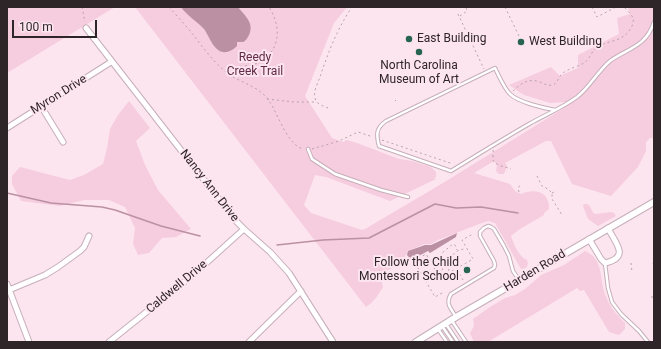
<!DOCTYPE html>
<style>
body{margin:0}
#map{position:relative;width:661px;height:349px;overflow:hidden;background:#fde5ef;font-family:Roboto,sans-serif}
canvas{display:block}
.frame{position:absolute;inset:0;border:8px solid #2e2529;pointer-events:none}
.scale{position:absolute;left:12px;top:20px;width:85px;height:18px;box-sizing:border-box;border:2px solid #2e2529;border-top:0;padding-left:5px;font-size:12px;line-height:14px;white-space:nowrap;color:#2e2529;-webkit-text-stroke:3px #fde5ef;paint-order:stroke}
</style>
<div id="map">
<canvas width="661" height="349"></canvas>
<div class="frame"></div>
<div class="scale">100 m</div>
</div>
<script>
const ctx = document.querySelector('canvas').getContext('2d');
ctx.lineJoin = 'round';
function fill(path, color) { ctx.fillStyle = color; ctx.fill(path, 'evenodd'); }
function strokePath(path, color, width, dash) { ctx.strokeStyle = color; ctx.lineWidth = width; ctx.lineCap = dash ? 'butt' : 'round'; ctx.setLineDash(dash || []); ctx.stroke(path); }
function drawText(font, color, halo, rows, align = 'center') {
  ctx.font = font + ' Roboto,sans-serif'; ctx.lineWidth = 4; ctx.setLineDash([]); ctx.textBaseline = 'middle'; ctx.strokeStyle = halo; ctx.fillStyle = color; for (const [text, x, y, turn = 0] of rows) {
    ctx.save(); ctx.translate(x, y); ctx.rotate((+turn || 0) * Math.PI / 180); ctx.textAlign = isNaN(turn) ? turn : align; if (halo) ctx.strokeText(text, 0, 0); ctx.fillText(text, 0, 0); ctx.restore();
  }
}
fill(new Path2D(`
 M7,7H115L7,73Z
 M135,7H347L334,23L305,96L332,138L343,142L347,140L357,143L399,159L412,161L431,167L436,172V177L434,178L436,179L390,201L326,177L315,175L304,205L311,213L362,230L365,229L443,183L564,108L565,102L550,103L524,95L509,85L551,67L560,76L578,68V55L619,34L617,18L630,14L628,7H654V138H650L646,142V151L638,167L611,196L572,184L551,141H546L505,163L507,166L504,174H499L496,171L497,165L494,161L474,173L510,184L515,191L521,194C534,188 550,191 549,209L544,213V215L520,229L511,236C514,244 518,256 527,260L528,264L526,268L521,269L495,223L488,221L479,224L438,240L431,244H424L408,251L405,257L407,261L388,270L380,276L383,287C378,295 374,302 366,307Z
 M129,101L150,128L136,141L145,165L158,190L191,229L176,237L162,238L149,253L138,255L133,244L135,228L125,207L109,200H84L60,206L21,201L12,184V176L20,167L70,180L84,175L103,164L107,148L110,129L118,115Z
 M584,204H587L590,206L592,211L595,214L611,212L614,213L616,216L598,226L588,219L583,206Z
 M585,251C604,259 599,278 605,294C609,306 616,314 625,323V329L619,335L609,332L584,290L580,291L577,288L488,342H474L470,333L474,326L473,319L490,307L505,298L515,295L525,289L541,275L564,265Z`), '#f6ccdf');
fill(new Path2D(`
 M181,7H238C244,15 255,23 249,35C248,37 246,41 243,42C241,42 239,42 237,42V46C234,49 231,51 227,52C214,54 210,37 204,29C197,21 187,16 181,7Z
 M457,233L456,237L430,253L428,251L411,260L407,255L408,251L425,245H431Z`), '#bb90a3');
strokePath(new Path2D(`
 M7,193L51,203L102,207L115,210L161,226L200,236
 M277,245L323,240L369,238L435,204L456,208L481,207L518,213`), '#bb90a3', 1.5);
const service = new Path2D(`
 M555,110C543,108 518,102 510,94C504,88 499,76 495,68L386,121C376,128 376,134 379,146L451,171C477,155 503,139 529,124C545,115 562,108 577,97C590,87 597,72 610,61C628,48 646,47 654,22
 M308,149L312,159L335,174L381,190L408,197
 M605,263L608,288L612,302L621,314L639,331L648,342
 M456,317C451,308 445,304 451,294L494,268L495,265L494,261L480,236V232L484,228L488,226L491,227L494,229L504,246L509,256L513,271L519,280
 M452,321L466,342
 M446,324L458,342
 M442,326L453,342
 M438,329L447,342`);
const minor = new Path2D(`
 M86,28L236,221L244,229L270,252L289,273L333,342
 M41,106L63,142
 M7,128L111,62
 M589,239L601,259L605,263C631,257 615,243 608,228
 M7,284L29,342
 M9,290L45,275L58,267L80,251L84,247L89,236
 M109,342L194,274L244,229
 M249,342L301,291`);
const tertiary = new Path2D(`
 M416,342L456,317L654,202`);
strokePath(service, '#c6afb9', 4.5);
strokePath(minor, '#c6afb9', 7);
strokePath(tertiary, '#c6afb9', 8);
strokePath(new Path2D(`
 M82,7L85,22
 M169,7C178,17 187,27 195,37C204,49 214,62 226,72C238,82 256,85 267,98C278,112 286,144 303,149
 M505,7L519,36
 M592,7L597,17L616,7
 M458,14L484,69
 M460,16L467,11L466,7
 M449,35L453,42L467,36
 M226,71C234,65 246,67 255,64C281,54 282,27 269,7
 M513,91C521,83 529,78 540,82C544,84 548,86 552,85C558,84 558,77 562,74C567,69 577,67 584,63C589,60 591,53 595,49C606,39 622,44 631,28C637,17 630,14 624,7
 M267,99L294,102H316
 M395,100L396,101
 M328,108C323,106 316,104 315,98C313,91 318,83 320,77C328,53 337,29 352,7
 M382,140L453,164
 M312,149L339,141L358,132L373,137
 M493,150C494,153 492,157 493,160C494,165 506,167 511,169
 M537,176L542,186L548,189L552,193V199L554,202L562,215
 M519,192L518,188L521,184
 M552,193L556,191
 M450,260H444L441,256L442,253L453,244L455,245L457,250
 M631,263L632,272
 M653,263L654,266
 M435,268L443,261
 M441,277L442,274L449,270V268L446,267L443,268L441,272L442,274
 M463,280L456,268L450,260C453,253 458,249 466,249
 M442,293L435,297L414,261L426,254L440,278L473,259L462,240L473,234V235
 M652,296V299L654,301`), '#b6a3ab', 1, [2, 3]);
strokePath(service, '#fff', 2.5);
strokePath(minor, '#fff', 5);
strokePath(tertiary, '#fff', 6);
for (const [x, y, r, color] of [
 [409,39,4,"#266451"],
 [521,42,4,"#266451"],
 [419,52,4,"#266451"],
 [467,270,4,"#266451"]
]) { const dot = new Path2D(); dot.arc(x, y, r, 0, 2 * Math.PI); ctx.fillStyle = color; ctx.fill(dot); strokePath(dot, '#fde5ef', 1.5); }
drawText('12px', '#2e2529', '#fde5ef', [
 ["East Building",417,39],
 ["West Building",529,42],
 ["North Carolina",419,66,"center"],
 ["Museum of Art",419,80,"center"],
 ["Follow the Child",459,263,"right"],
 ["Montessori School",459,277,"right"]
], 'left');
drawText('12px', '#622a47', '#fde5ef', [
 ["Reedy",255,58],
 ["Creek Trail",255,72]
]);
drawText('12px', '#2e2529', '#fde5ef', [
 ["Myron Drive",59,95,-32],
 ["Nancy Ann Drive",209,186,52],
 ["Harden Road",535,271,-31],
 ["Caldwell Drive",177,287,-40]
]);
</script>
